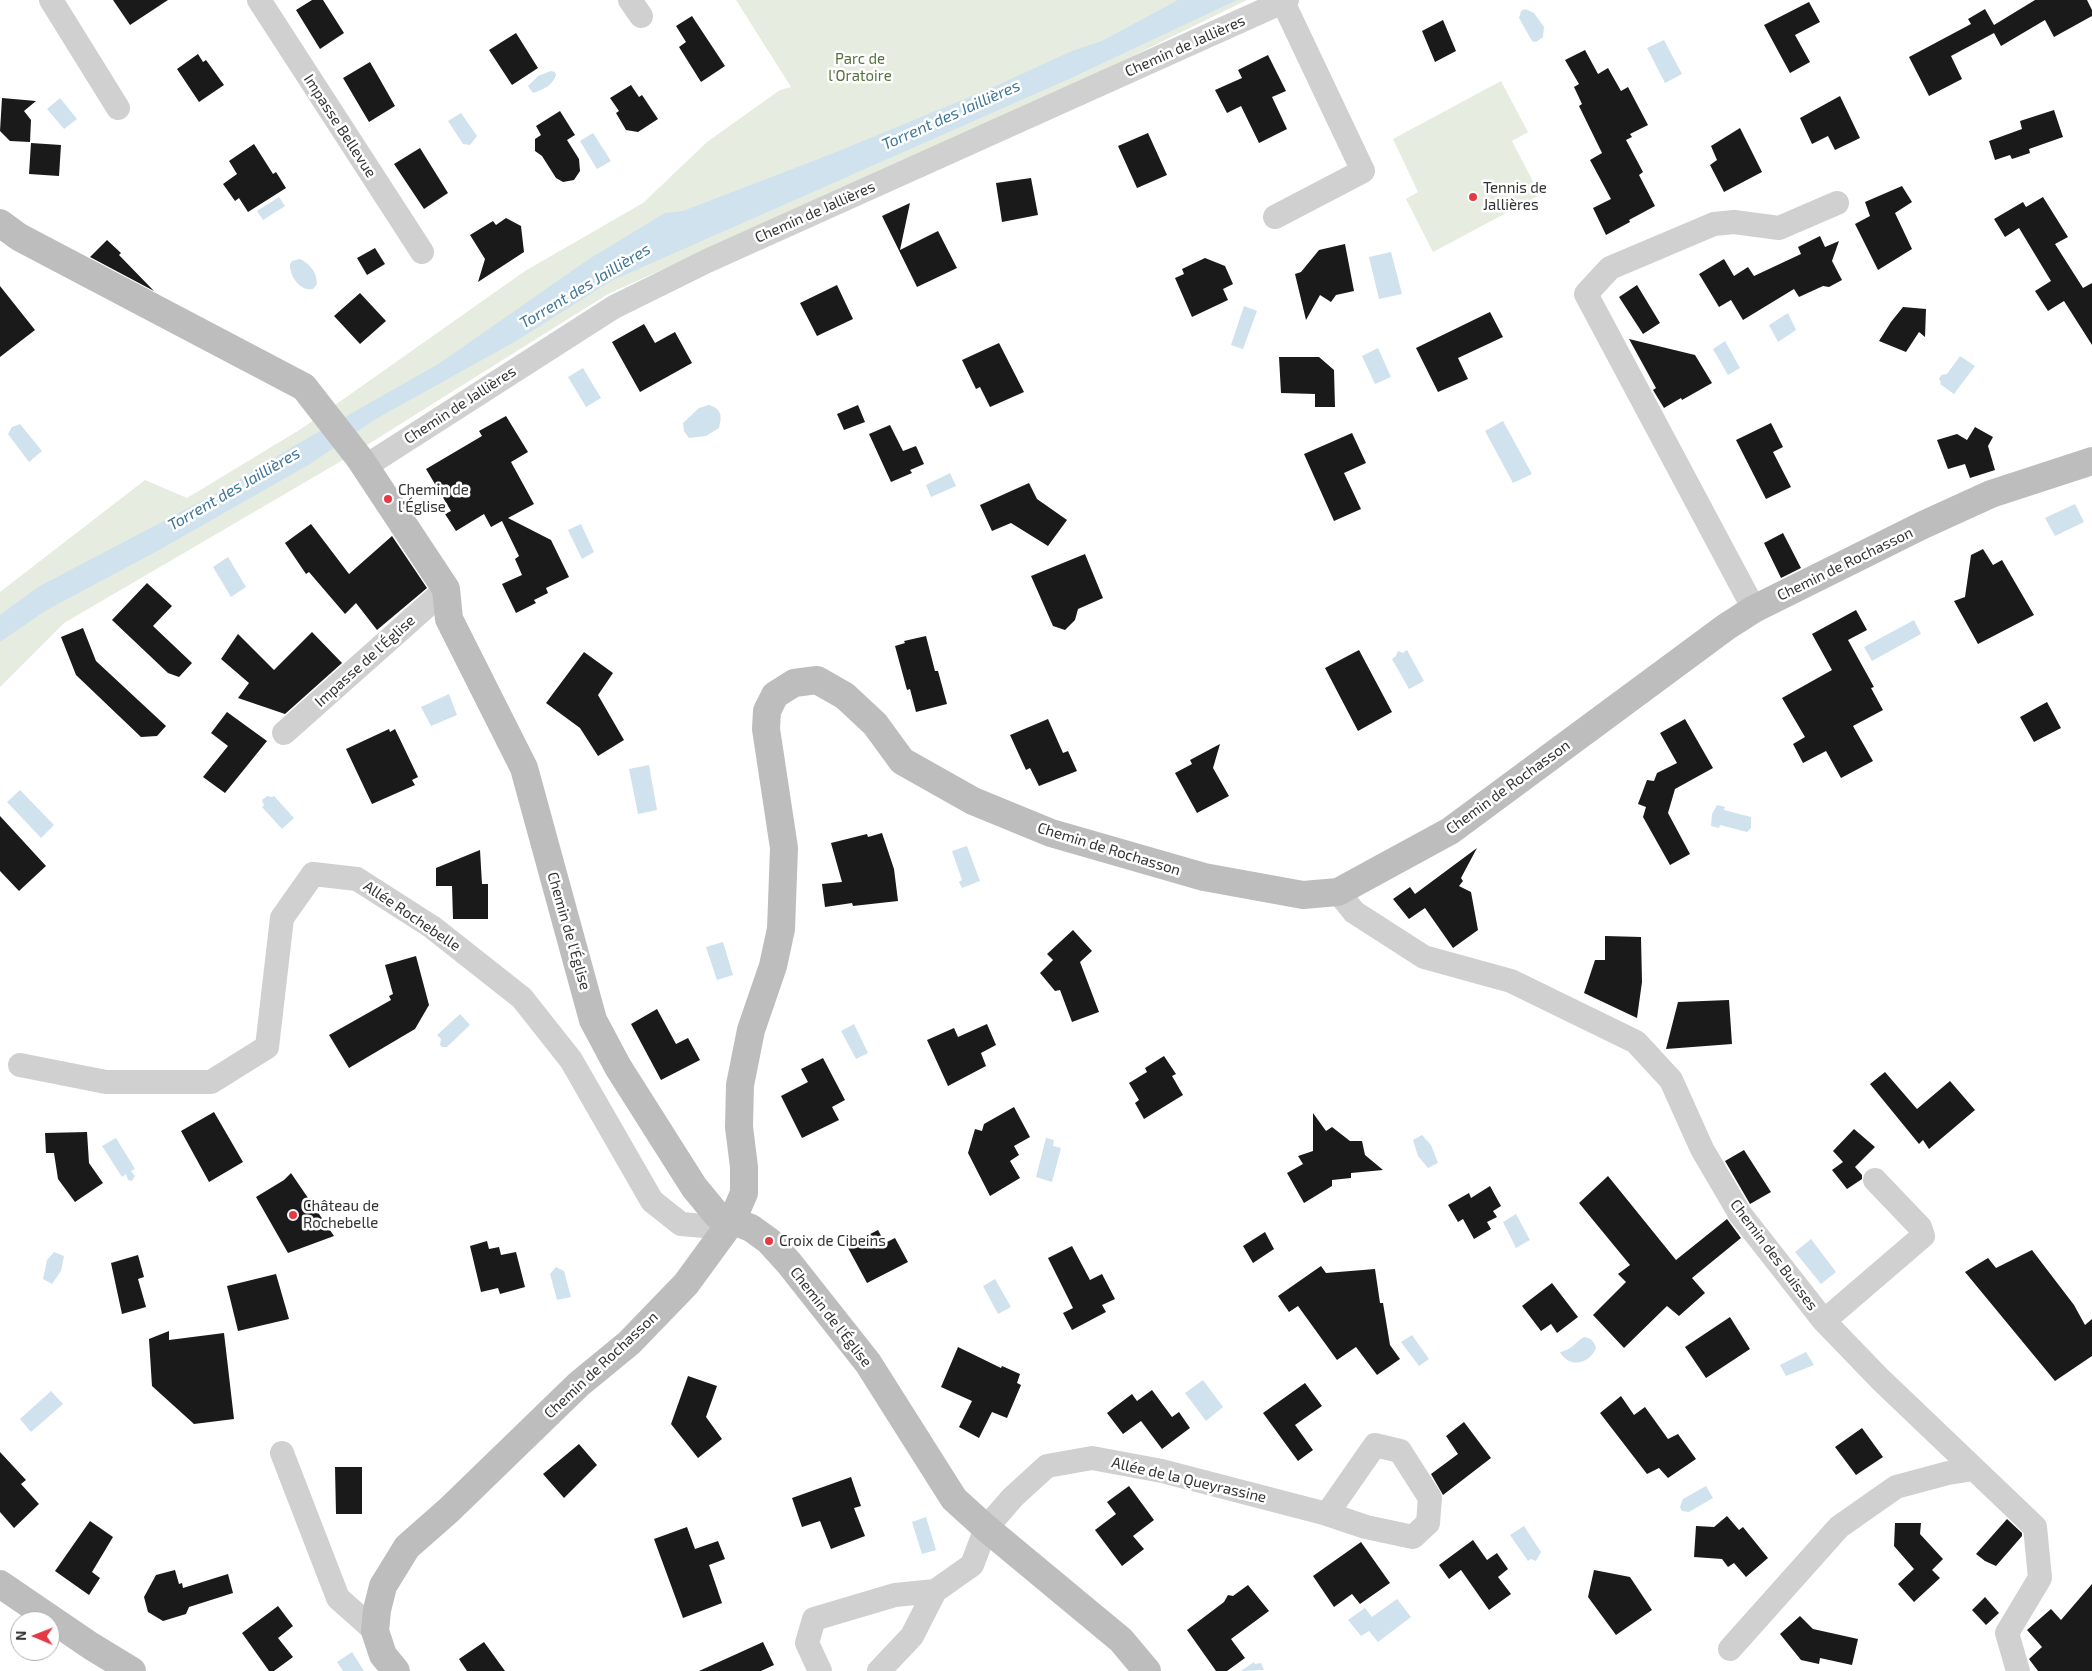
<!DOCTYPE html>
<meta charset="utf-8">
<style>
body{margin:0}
#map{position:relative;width:2092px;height:1671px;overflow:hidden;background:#fff;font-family:"Exo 2",sans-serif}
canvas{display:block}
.north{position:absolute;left:10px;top:1611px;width:50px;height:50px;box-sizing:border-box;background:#fff;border:1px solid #adadad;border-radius:50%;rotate:271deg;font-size:14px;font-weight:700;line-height:20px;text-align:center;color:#333}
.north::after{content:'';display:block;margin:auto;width:18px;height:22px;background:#e63946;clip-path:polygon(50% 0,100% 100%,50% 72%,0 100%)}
</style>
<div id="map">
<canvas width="2092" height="1671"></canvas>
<div class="north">N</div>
</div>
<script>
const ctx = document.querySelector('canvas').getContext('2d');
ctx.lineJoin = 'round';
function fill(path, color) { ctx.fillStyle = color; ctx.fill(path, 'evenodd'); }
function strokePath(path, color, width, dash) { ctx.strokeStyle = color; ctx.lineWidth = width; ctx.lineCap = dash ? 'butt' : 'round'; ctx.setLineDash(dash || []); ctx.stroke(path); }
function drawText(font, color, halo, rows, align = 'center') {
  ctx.font = font + ' "Exo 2",sans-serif'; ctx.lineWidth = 5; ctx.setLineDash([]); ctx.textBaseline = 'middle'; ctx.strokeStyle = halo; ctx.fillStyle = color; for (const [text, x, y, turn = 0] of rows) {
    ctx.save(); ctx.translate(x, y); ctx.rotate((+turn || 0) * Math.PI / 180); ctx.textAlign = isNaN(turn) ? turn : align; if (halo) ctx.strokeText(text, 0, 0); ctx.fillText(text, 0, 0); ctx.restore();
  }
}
fill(new Path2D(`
 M736,0H1247L1096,74L608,294L343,460L64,623L0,687V592L145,480L187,498L301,429L525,271L643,203L707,142L780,90L791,87Z
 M1501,81L1528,132L1512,141L1540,195L1433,252L1406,199L1418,192L1393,139Z`), '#e6ecdf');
fill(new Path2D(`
 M1178,0H1237L1069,79L611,281L516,341L374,420L310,464L159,550L45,611L0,642V615L38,587L219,492L294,446L440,363L589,259L665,213L683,211L834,153L989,89L1072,51L1102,41Z
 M1525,9L1534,13L1544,27L1543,37L1536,42L1532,41L1519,18L1521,11Z
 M1664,40L1682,74L1665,83L1647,48Z
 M551,71L555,72L556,75C553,85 543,90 533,93L528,86L538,76Z
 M60,98L77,119L64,129L47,109Z
 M461,113L477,136L470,145L463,144L448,121Z
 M593,133L611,161L597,169L580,141Z
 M279,197L285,206L263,220L257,211Z
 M1391,252L1402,294L1379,299L1369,257Z
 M300,259C310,264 317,272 317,284L313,289C300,292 289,275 290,264L292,261Z
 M1244,306L1257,311L1243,349L1231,345Z
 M1788,313L1796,330L1778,342L1769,325Z
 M1725,341L1740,368L1728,375L1713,349Z
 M1378,348L1391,377L1375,384L1362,356Z
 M1960,356L1975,366L1954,394L1940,384L1941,382L1939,379L1941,375L1947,374Z
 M583,368L601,398L586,407L568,377Z
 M709,405C722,409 722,416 719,428L706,436L689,438L684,431L683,423L699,408Z
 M1503,421L1532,474L1513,483L1485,431Z
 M20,424L42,451L29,462L8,434L12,427Z
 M950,473L956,486L931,497L926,485Z
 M2075,504L2084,522L2055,536L2045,518Z
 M581,524L594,552L582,559L568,530Z
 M228,557L246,587L231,597L213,567Z
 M1914,620L1921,634L1872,661L1864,647Z
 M1407,650L1424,681L1409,689L1392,659L1396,656L1398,651L1403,653Z
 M449,694L457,715L431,726L421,707Z
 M649,765L657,810L638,814L629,769Z
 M20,790L54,825L41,838L7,802Z
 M267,796L272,797L274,796L294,818L282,829L262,807L264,805L262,800Z
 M1717,805L1725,807L1724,810L1751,817V828L1747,832L1720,825L1719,828L1711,826L1712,814Z
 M967,846L980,881L962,888L959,882L962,880L952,851Z
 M723,942L733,975L717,980L706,947Z
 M460,1014L470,1025L447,1047H442L440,1045L441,1039L437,1035Z
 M854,1024L868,1053L856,1059L841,1031Z
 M1422,1135L1431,1145L1438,1163L1428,1168L1418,1156L1413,1140Z
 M116,1138L135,1169L131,1171L135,1176L132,1181L128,1180L126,1174L122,1177L102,1146Z
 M1046,1138L1054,1140L1053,1146L1061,1148L1052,1182L1036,1177Z
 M1516,1214L1530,1240L1516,1248L1503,1222Z
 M1811,1239L1836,1272L1821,1284L1795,1252Z
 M54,1252L64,1256L61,1271L52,1284L43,1279L47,1260Z
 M556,1267L564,1271L571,1297L557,1300L550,1274Z
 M995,1279L1011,1307L998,1314L983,1286Z
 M1412,1335L1429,1359L1419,1366L1401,1342Z
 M1584,1337C1591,1338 1594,1341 1596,1348C1590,1364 1569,1369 1560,1352C1572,1350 1575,1342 1584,1337Z
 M1806,1352L1814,1365L1786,1376L1780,1365Z
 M1203,1380L1223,1407L1206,1421L1185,1393Z
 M51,1391L63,1404L31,1432L20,1419Z
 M1706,1486L1713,1498L1689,1512L1682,1511L1680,1507L1683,1499Z
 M926,1517L936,1550L922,1554L912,1522Z
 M1524,1526L1541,1552L1536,1561L1531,1559L1528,1561L1510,1535Z
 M1397,1599L1411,1617L1378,1642L1369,1631L1361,1636L1348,1620L1365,1608L1372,1617Z
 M352,1652L364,1671H343L337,1662Z
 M1254,1662L1255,1664L1261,1663L1264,1670L1241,1671Z`), '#cfe2ee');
fill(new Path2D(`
 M113,0H168L130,25Z
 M312,0H323L344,33L320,49L296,10Z
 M2035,0H2087L2092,10V16L2054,37L2045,20L2001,46L1994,33L1951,56L1962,79L1929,96L1909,57L1971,24L1968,19L1985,9L1994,25Z
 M1809,2L1820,22L1795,35L1810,62L1790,73L1764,25Z
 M692,16L725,66L701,82L679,47L686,42L676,26Z
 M1443,20L1456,51L1435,62L1422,31Z
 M516,33L538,68L512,85L489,50Z
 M1585,50L1598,74L1608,68L1621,91L1628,87L1648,125L1630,134L1632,137L1626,140L1643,172L1639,175L1655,206L1629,220L1630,222L1606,235L1593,208L1611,199L1590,160L1602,153L1579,106L1582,104L1574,87L1579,84L1565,60Z
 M198,54L203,62L206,60L224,85L199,102L177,69Z
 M1268,55L1286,91L1272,97L1287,129L1259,143L1241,106L1227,113L1215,90L1242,78L1238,70Z
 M370,62L395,106L369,122L343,78Z
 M631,85L639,97L642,95L658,119L638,132L626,130L616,113L619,111L610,98Z
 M1840,96L1860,138L1835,150L1828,136L1812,144L1800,118Z
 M2,98L36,101L24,111L31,120L30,142L10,141L0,131Z
 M2054,110L2063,137L2029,149L2030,153L2012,159L2010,155L1995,160L1989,141L2022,129L2020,121Z
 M560,111L575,135L567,140L579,159L580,171L574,180L563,182L556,178L542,156L535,151V139L541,135L536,126Z
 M1740,128L1762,172L1724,192L1710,165L1717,160L1711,146Z
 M1148,133L1167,175L1137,188L1118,146Z
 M31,143L61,145L59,176L29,174Z
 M254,144L273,174L276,172L286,188L248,212L239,198L235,201L223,184L237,174L229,161Z
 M420,148L448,193L424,209L394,164Z
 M1031,178L1038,215L1002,222L996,183Z
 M1902,186L1912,202L1895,213L1912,249L1878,270L1855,224L1870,216L1865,202Z
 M2043,197L2068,237L2055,244L2083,288L2092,283V345L2064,301L2048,311L2035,291L2051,281L2019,228L2005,237L1994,219L2023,202L2026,207Z
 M910,203L900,250L938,231L957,268L917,287L882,216Z
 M506,218L521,226L524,252L478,282L485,259L470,235L493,221L496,225Z
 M1820,236L1825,247L1839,241L1832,261L1842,280L1829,287L1823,286L1799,297L1794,289L1743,320L1731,300L1719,307L1699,274L1724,259L1734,276L1748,267L1754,276L1801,254L1798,247Z
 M107,240L121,253L119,255L154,291L90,257Z
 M1345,244L1354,291L1336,295L1331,302L1320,295L1306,320L1295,274L1301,272L1319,250Z
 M375,248L385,264L367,275L357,258Z
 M1205,258L1225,266L1233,284L1223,289L1228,300L1192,317L1175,278L1184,274L1182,269Z
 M837,285L853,319L817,336L800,303Z
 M1637,285L1660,323L1643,334L1619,297Z
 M0,286L35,330L0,357Z
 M360,293L386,321L360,344L334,316Z
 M1903,307L1926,309L1925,337L1919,332L1906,352L1879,341L1891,322Z
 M1490,312L1503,337L1458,358L1468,379L1438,392L1416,348Z
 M644,324L655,343L675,332L692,363L640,392L612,342Z
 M1629,339L1695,355L1712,383L1682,400L1681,398L1664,408L1653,390L1656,388Z
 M999,343L1024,392L990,407L980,387L976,389L962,360Z
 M1279,357H1319L1334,370L1335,407H1315V394L1281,393Z
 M858,405L865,422L844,430L837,414Z
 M506,416L528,452L511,462L534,504L508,518L551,540L569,577L546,588L548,593L534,600L536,603L516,613L502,584L522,575L515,559L519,556L502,521L491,527L484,514L456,531L445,514L451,511L426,469L482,436L479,431Z
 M1771,423L1783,447L1773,452L1791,487L1766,499L1736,440Z
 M890,425L903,451L916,446L924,464L910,470L912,473L891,482L869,434Z
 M1975,427L1993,437L1988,446L1995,470L1970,478L1965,464L1948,469L1937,440L1957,434L1967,440Z
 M1352,433L1366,463L1344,473L1361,509L1334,521L1304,454Z
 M1029,483L1037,499L1067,520L1048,546L1011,523L992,531L980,505Z
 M311,524L349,574L392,536L427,588L377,630L356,603L345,614L309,572L306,574L285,543Z
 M1783,533L1801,568L1781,578L1764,543Z
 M1983,549L1993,565L2002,560L2034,615L1978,644L1954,601L1965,597L1971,555Z
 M1085,554L1103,598L1078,609L1075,620L1065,630L1053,626L1031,576Z
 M147,583L172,606L153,626L192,663L179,677L168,673L112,620Z
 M1856,610L1867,630L1848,640L1874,687L1871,688L1883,710L1853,726L1873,761L1841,778L1826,751L1803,763L1793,744L1805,737L1782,698L1832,670L1812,634Z
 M83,628L96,661L166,726L157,736L141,737L76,675L61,637Z
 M312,632L342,663L285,714L238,698L249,683L221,659L238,634L274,670Z
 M926,636L935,671H938L947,704L916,712L910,689L907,690L895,646L905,643L904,641Z
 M1359,650L1392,712L1358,731L1325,668Z
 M584,652L613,673L598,695L624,740L598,756L580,728L546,703Z
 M2047,702L2061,728L2034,742L2020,717Z
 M227,712L267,741L225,793L203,777L228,746L211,733Z
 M1048,719L1063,753L1068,751L1077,771L1039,786L1030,768L1026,770L1010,735Z
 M1685,719L1713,768L1675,789L1668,813L1690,854L1670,865L1643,817L1646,807L1638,804L1647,780L1654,781L1657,773L1677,763L1660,733Z
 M389,729L390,732L395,729L418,777L412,780L415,785L372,804L346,749Z
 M1220,744L1213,768L1229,796L1197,813L1175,773L1192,764L1190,760Z
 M0,816L46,866L19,891L0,871Z
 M882,833L894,869L898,901L853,906L852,903L825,907L822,884L842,882L831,843L867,834L868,837Z
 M1477,848L1461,878L1463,881L1459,886L1471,892L1478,930L1453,948L1425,908L1409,919L1393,899L1410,887L1415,894Z
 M480,850L482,884H488V919H453L452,886H436V868Z
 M1073,930L1092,951L1080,962L1099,1012L1072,1022L1060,990L1055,991L1040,973L1053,960L1047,954Z
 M1605,936L1641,937L1642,982L1637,1018L1584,993L1595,960H1605Z
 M416,956L429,1005L415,1029L349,1068L329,1035L391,1000L389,996L393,994L385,965Z
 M1729,1000L1732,1044L1666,1049L1678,1002Z
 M657,1009L676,1044L688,1038L700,1060L661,1080L631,1024Z
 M987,1024L996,1045L981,1053L986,1066L948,1086L927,1040L954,1028L958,1037Z
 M1164,1056L1176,1074L1172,1076L1183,1095L1144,1119L1135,1103L1139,1100L1129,1083L1147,1072L1145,1068Z
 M823,1058L845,1100L832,1107L839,1120L802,1138L781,1096L808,1082L801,1069Z
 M1885,1072L1917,1109L1950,1081L1975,1110L1929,1149L1923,1140L1919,1144L1870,1084Z
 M1014,1107L1030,1137L1014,1146L1019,1155L1010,1161L1020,1178L990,1196L968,1153L975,1129L982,1131L984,1124Z
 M214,1112L243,1162L209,1182L181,1131Z
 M1313,1113L1326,1131L1332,1127L1350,1141H1362L1365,1155L1383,1170L1351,1173V1178L1332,1180V1186L1304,1203L1287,1173L1303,1164L1298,1156L1313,1151Z
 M1854,1129L1875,1147L1855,1167L1862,1175V1179L1847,1189L1832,1170L1843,1162L1833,1151Z
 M87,1132L89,1163L103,1183L75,1202L58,1179L54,1153H46L45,1133Z
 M1744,1150L1771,1192L1750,1204L1725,1161Z
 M291,1173L334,1236L288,1253L256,1197L284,1180Z
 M1608,1176L1676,1260L1727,1219L1741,1238L1692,1278L1705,1293L1679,1316L1667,1306L1624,1348L1593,1315L1626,1282L1618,1274L1630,1265L1579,1203Z
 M1490,1186L1501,1206L1493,1211L1497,1217L1487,1222L1491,1229L1474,1239L1463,1219L1458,1222L1448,1205L1469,1193L1471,1198Z
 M878,1230L885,1243L895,1238L908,1262L867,1283L847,1246Z
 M1265,1232L1274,1249L1253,1263L1243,1246Z
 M487,1241L489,1249L499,1247L501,1255L516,1252L525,1287L500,1294L498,1288L481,1292L470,1246Z
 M1072,1246L1090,1280L1102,1274L1115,1299L1102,1305L1106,1312L1072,1330L1063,1313L1073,1308L1048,1258Z
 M2032,1250L2074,1305L2085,1325L2092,1319V1356L2055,1381L1965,1272L1988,1258L1996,1268Z
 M138,1255L144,1277L138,1279L146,1307L122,1314L111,1263Z
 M1321,1266L1326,1273L1375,1269L1380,1303H1383L1390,1345L1400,1359L1377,1375L1356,1347L1337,1360L1298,1306L1289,1312L1278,1296Z
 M276,1274L289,1319L238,1331L227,1286Z
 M1552,1283L1578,1317L1557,1333L1551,1324L1541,1331L1522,1306Z
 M1730,1317L1750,1349L1706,1378L1685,1347Z
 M169,1331V1340L224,1333L234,1419L194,1424L152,1386L149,1339Z
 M958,1347L1001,1368L1002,1366L1020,1374L1017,1383L1021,1385L1007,1418L992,1412L979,1438L959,1427L972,1401L941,1387Z
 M688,1376L717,1386L706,1417L722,1439L698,1458L671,1424Z
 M1305,1383L1322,1406L1295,1425L1313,1450L1298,1461L1263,1413Z
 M1152,1390L1172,1417L1179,1412L1190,1428L1162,1449L1141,1421L1123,1434L1107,1413L1132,1394L1137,1401Z
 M1621,1396L1634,1415L1645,1407L1668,1439L1678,1434L1696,1459L1668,1478L1659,1468L1647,1474L1600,1413Z
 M1464,1422L1491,1458L1443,1495L1431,1474L1458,1454L1446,1436Z
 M1862,1428L1883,1457L1856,1475L1835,1447Z
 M579,1444L597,1465L564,1498L543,1474Z
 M0,1452L26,1480L21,1484L39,1504L14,1528L0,1512Z
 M335,1467H362V1514H336Z
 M851,1477L861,1506L854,1508L865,1536L831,1549L820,1521L802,1527L792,1498Z
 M1129,1486L1154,1520L1133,1536L1144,1549L1122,1566L1095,1530L1116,1514L1107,1502Z
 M1727,1516L1739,1530L1743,1527L1768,1558L1746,1577L1734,1563L1728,1567L1722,1559L1694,1557L1696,1526L1714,1527Z
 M2007,1519L2022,1533V1536L1996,1566L1985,1561L1976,1554Z
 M90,1521L113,1537L92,1572L100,1578L89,1595L55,1571Z
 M1895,1523H1921L1920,1534L1943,1559L1932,1570L1940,1578L1914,1602L1898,1584L1914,1569L1894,1546Z
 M687,1527L695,1549L718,1541L725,1559L709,1565L722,1603L683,1618L654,1539Z
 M1473,1540L1487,1560L1497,1553L1508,1569L1498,1577L1511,1594L1489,1610L1461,1570L1449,1579L1439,1565Z
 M1361,1542L1390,1583L1360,1604L1352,1594L1334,1607L1313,1576Z
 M175,1570L179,1584L182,1583L183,1588L228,1574L233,1593L189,1607L186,1614L163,1621L148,1612L144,1597L156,1575Z
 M1594,1570L1630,1577L1652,1610L1616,1635L1588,1597Z
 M2092,1584V1671H2038L2029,1659L2042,1647L2027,1630L2051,1609L2061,1620Z
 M1248,1585L1269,1611L1231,1639L1245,1658L1227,1671H1216L1187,1630L1224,1602L1228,1595L1233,1596Z
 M1985,1597L1999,1613L1986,1625L1972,1610Z
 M278,1606L293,1626L278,1638L293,1657L274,1671H269L242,1633Z
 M1800,1616L1813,1629L1858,1639L1852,1665L1820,1658L1819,1664L1801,1660L1780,1634Z
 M484,1642L505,1671H467L459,1659Z
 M763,1642L774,1665L761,1671H699Z`), '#1a1a1a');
strokePath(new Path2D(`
 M51,0L118,108
 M259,0L422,252
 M630,0L641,16
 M1275,217L1363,171L1283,2
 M366,466L614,307L707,261L1287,0
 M1754,609L1586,294L1610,268L1714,224L1734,222L1779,228L1837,203
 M284,733L446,589
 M1338,892L1354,912L1424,957L1511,981L1636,1042L1671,1080L1702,1149L1740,1214L1824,1321L1880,1379L2035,1527L2040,1578L2007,1633L2018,1671
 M20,1065L106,1082H211L267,1047L282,918L313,874L357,879L432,927L522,998L571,1060L652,1201L681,1224L727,1228
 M1824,1321L1923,1236L1920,1227L1875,1180
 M282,1453L338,1598L375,1631
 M1730,1649L1839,1527L1896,1487L1948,1473L1974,1469
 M820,1671L807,1643L814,1619L895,1595L935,1591
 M879,1671L912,1636L935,1591L972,1565L986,1528L1013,1497L1047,1466L1092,1458L1162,1471L1327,1514L1366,1527L1413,1537L1428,1523L1430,1498L1400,1451L1375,1445L1327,1514`), '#d0d0d0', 24);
strokePath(new Path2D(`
 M0,223L19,237L304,387L360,459L446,589L449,619L524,768L593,1020L618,1067L694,1187L717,1215L751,1228L769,1241L789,1263L868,1363L954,1499L986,1528L1121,1640L1147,1671
 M0,1584L91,1646L132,1671
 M396,1671L383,1655L375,1631L377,1610L383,1586L407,1547L449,1510L579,1384L629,1343L686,1284L732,1221L744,1193V1167L739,1127L740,1085L751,1030L773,966L781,929L784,848L766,729L767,711L775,695L794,683L817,680L845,696L875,724L902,761L973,801L1051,833L1204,877L1303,895L1338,892L1450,831L1726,627L1754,609L1923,525L1991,494L2092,461`), '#bdbdbd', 28);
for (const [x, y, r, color] of [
 [1473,197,5,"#e63946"],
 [388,499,5,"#e63946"],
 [293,1215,5,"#e63946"],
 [769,1241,5,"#e63946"]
]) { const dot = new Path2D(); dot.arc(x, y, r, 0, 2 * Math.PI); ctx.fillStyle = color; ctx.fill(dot); strokePath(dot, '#fff', 2); }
drawText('15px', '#333', '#fff', [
 ["Chemin de Jallières",1185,46,-24],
 ["Impasse Bellevue",340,126,57],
 ["Chemin de Jallières",815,212,-24],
 ["Chemin de Jallières",460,405,-33],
 ["Chemin de Rochasson",1845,564,-26],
 ["Impasse de l'Église",365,661,-42],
 ["Chemin de Rochasson",1508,787,-36],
 ["Chemin de Rochasson",1109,849,17],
 ["Allée Rochebelle",412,916,34],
 ["Chemin de l'Église",569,931,74],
 ["Chemin des Buisses",1774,1255,53],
 ["Chemin de l'Église",831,1317,52],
 ["Chemin de Rochasson",601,1365,-43],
 ["Allée de la Queyrassine",1189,1480,13]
]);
drawText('15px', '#56703f', '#fff', [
 ["Parc de",860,59],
 ["l'Oratoire",860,76]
]);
drawText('15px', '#333', '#fff', [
 ["Tennis de",1483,188],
 ["Jallières",1483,205],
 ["Chemin de",398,490],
 ["l'Église",398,507],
 ["Château de",303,1206],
 ["Rochebelle",303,1223],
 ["Croix de Cibeins",779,1241]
], 'left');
drawText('italic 16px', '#3f7597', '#fff', [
 ["Torrent des Jaillières",951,115,-24],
 ["Torrent des Jaillières",585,286,-31],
 ["Torrent des Jaillières",234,489,-30]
]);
</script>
